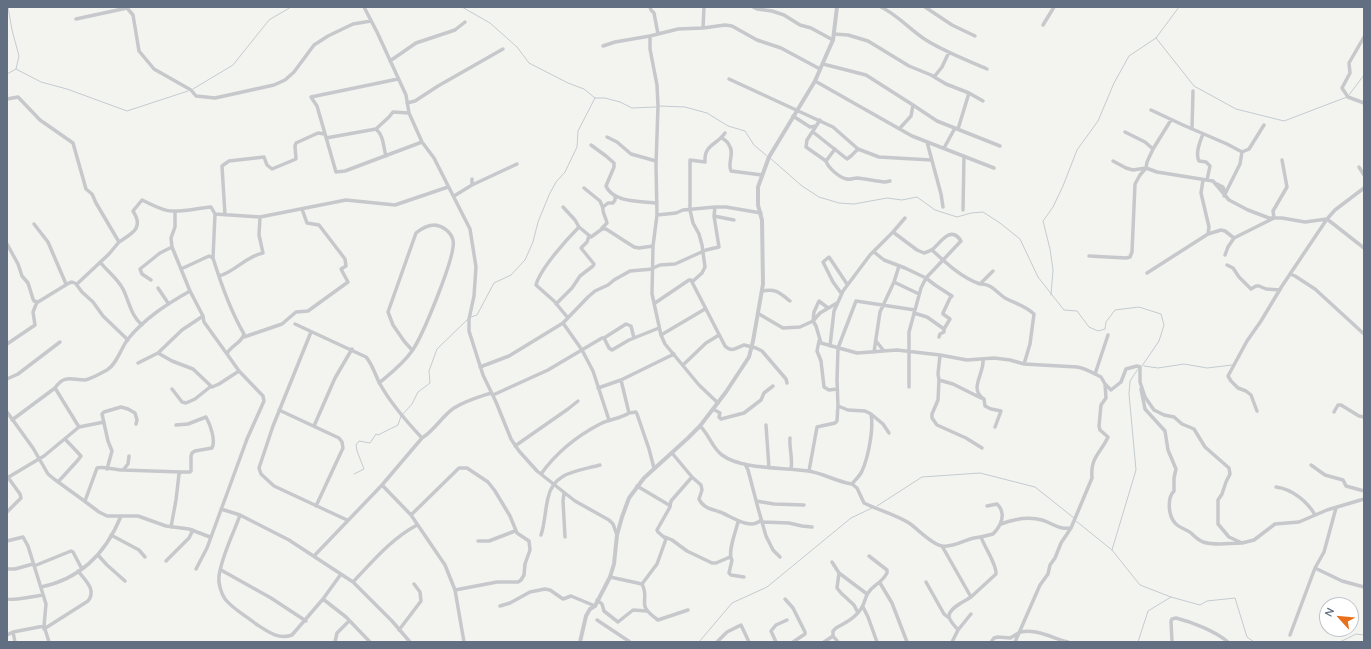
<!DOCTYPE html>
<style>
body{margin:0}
#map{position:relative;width:1371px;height:649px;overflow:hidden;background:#f3f4ef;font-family:Quicksand,sans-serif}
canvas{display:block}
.frame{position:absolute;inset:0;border:8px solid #626e82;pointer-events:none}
.north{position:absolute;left:1319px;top:597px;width:40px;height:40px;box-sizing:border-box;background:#fff;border:1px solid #c0c5cd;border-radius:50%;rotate:297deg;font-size:11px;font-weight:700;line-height:16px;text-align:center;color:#626e82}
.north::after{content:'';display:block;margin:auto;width:14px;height:18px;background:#ea6f19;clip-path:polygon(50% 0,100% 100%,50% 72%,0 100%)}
</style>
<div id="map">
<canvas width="1371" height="649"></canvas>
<div class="frame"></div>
<div class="north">N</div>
</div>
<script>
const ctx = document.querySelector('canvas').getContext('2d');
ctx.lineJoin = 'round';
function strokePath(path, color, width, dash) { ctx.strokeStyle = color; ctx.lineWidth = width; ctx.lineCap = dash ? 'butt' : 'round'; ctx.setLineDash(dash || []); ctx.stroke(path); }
strokePath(new Path2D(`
 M8,7L12,30L19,56L16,69
 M462,7L490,23L517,47L529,63L568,83L584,89L595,98H605L620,102L632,108L656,107
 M1156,38L1194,86L1236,109L1284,121L1347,97
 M7,74L16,69L41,82L67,89L127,111L188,91
 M193,89L233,65L269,20L291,7
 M1349,95L1364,75
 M659,106L685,107L707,113L728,126L745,131L754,145L767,156
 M770,158L802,186L819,197L839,203L854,204L887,198L902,200L917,197L935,210L957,217L971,213L983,212L1000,223L1020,239L1038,277L1064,310L1077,311L1089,327L1098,331L1105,329L1106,322L1115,310L1139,307L1161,314L1164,325L1159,341L1142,366
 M1051,295L1053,270L1050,249L1043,221L1053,207L1063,186L1077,150L1098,121L1114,83L1129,56L1156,38L1179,7
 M471,317L477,315L494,283L511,275L525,260L533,242L538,222L549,195L556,182L565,172L577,147L578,131L595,98
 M1144,366L1158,368L1184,364L1207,368L1232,365
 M403,414L412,404L418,392L430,383L429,371L437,349L468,319
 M354,474L364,469L357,451L356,445L359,441L370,443L376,434L378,435L398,425L401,416
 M877,506L922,477L980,473L1035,487L1074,518
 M1076,521L1112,550L1140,585L1171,597L1200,605L1207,601L1235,598L1247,637L1254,642
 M1112,550L1136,470L1129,394L1130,381L1138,369
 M699,642L732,603L767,587L851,518L872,508
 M1138,642L1148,611L1171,597
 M1340,642L1356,634L1364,635`), '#c3cad1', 1);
strokePath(new Path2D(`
 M364,7L377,32L406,95L409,113L422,142L434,158L470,229L476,267L474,296L469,319V331L483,375L496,402L511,439L519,451L537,471L575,501L609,520L613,524L617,535
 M650,7L651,10L654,13L658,34
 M753,7L757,9L772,11L784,15L800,25L811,28L833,40
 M881,7C898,15 910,30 926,40C945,52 967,60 987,69
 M925,7L952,25L975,36
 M76,19L127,8L133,15L139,51L154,69L191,90L196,96L215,98L274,85L285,80L294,72L314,45L328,36L353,24L371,21
 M1043,25L1054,7
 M703,28L704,7
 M834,34L848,35L868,41L909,66L931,75L946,84L969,93L983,101
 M1364,37L1349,63L1350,73L1342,88L1348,97L1364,103
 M603,46L615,42L650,36
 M390,61L416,43L455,30L465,22
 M823,64L866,75L913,105L911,116L900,128
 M934,77L942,67L949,52
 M398,79L311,97L317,106L336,172L345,171L422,142
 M729,79L833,127L858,149L879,157L931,160
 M815,81L912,136L994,168
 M7,99L18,97L40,120L73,143L86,189L92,194L96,203L119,242L109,254L77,284L72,282L69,283L38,302L34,301L33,299L28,283L22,276L18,264L7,244
 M407,103L415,101L438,86L503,49
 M913,105L937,121L1000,146
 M1151,110L1183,125L1227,144L1242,152
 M793,116L810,127L816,126
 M820,120L807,140L806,147L826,161L835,149
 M376,129C384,136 383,146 386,156
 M958,129L969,93
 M1192,129L1193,91
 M813,132L847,159L851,156L858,149
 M1125,132L1145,142L1153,149
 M1203,134C1200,142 1195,153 1199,161L1206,162L1210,166L1207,180
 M607,137L617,142L631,154L656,161
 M326,138L376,129L389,117L393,112L409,113
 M722,138C725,140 728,142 729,145C735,153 727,163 731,171L762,175
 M927,142L941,194L943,207
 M591,145L606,156L614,163V167L606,186C613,203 641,201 657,203
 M944,148L955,128
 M1242,152L1249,149L1264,125
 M826,161C828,168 840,178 847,179C850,180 853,178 857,178C866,179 876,181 885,182L890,181
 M1113,161L1126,168L1133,170L1146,168L1157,172L1213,181L1229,200L1248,210L1269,218H1282L1305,222L1327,219L1364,248
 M1359,167L1364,175
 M1217,184L1223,187L1225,193
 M472,185L517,164
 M584,188L600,201L603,208
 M454,196L472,185V179
 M1224,196L1240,164L1242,152
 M563,207L575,220L579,227L591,237L602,229H606L634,247L639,248L653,246
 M963,210L964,156
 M175,211V227L171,238L172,247L181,269
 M215,214L260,217L346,200L395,205L448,187
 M225,215L222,166L229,161L264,157L267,165L272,169L296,159L295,146L296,143L318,133L325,134
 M657,215L656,165L658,106L657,85L650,49V36L678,29L703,28L725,25L732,26L757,40L781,48L820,69
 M714,216L734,220
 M34,224L48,242L66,284
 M602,228L607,223C606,217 602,213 603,207L608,203H613L615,200V197
 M893,232L917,250L924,253C927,252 930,251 933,249C941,242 951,225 961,241L926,278L921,288L909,332V387
 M1208,234L1221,230L1225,231L1234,238
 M119,242C133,233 144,228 133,211L142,200C151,204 162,211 172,211C184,212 198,208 211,207L215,214L213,258
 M932,250C946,263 962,278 980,284L993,271
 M874,252L884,260L905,268L926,278L935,285L952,296L950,298L943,313V314L950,319L944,329V332L940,334L939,337
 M1225,255L1228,247L1234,238L1274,218L1273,211L1287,187L1282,160
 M1089,256L1126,258L1130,257L1132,252L1135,184L1140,175L1146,168L1147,162L1153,149L1171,120
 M100,262C107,271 117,278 123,289C129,301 131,316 142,325
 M1227,265L1233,268L1239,277L1251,289L1256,286H1259L1266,289L1280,290
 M653,268L660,265L675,264L706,250L719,247L714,216L715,207
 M1147,273L1208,234L1209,227L1201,193L1203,180
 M1290,274L1295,276L1315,289L1364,334
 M219,276C235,272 246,256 263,253L259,235L260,217
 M151,280L142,274L140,269L160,253L172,247
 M692,282L725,346C732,353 736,348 744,345L756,348L762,351L786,379L787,383
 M894,282L919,294
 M76,284L82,292L93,302L103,316L128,340
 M980,284C991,283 997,293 1005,298C1016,304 1024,305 1034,314L1030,344L1024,364
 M158,288L168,303
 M762,291C776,288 780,293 790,301
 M841,293L833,282L823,262L829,257L847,284
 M655,303L689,280H691L692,282L702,273L705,267L702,245L699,234L693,223L690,210V160L705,162C704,144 716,146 725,133
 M556,304L572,288L580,276L593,266L594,264L581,248L587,242L589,236
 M828,308L819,301L814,312L813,321L820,313L837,303
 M914,313L927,317L944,329
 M759,314L783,328L800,327L813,321L816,326L821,343L857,353L897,350L940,355L967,360L994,358L1010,360L1024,364L1077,367C1085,368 1093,373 1101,377L1105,384L1111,390L1121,382L1126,369L1137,366L1140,367V382L1145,397L1154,410L1164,415L1174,417L1182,424L1194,429L1205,447L1229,468L1230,474L1226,482L1222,494L1218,500V524L1229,537L1242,543L1254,540L1275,524L1299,522L1327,510L1364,499
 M568,318L554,301L536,285C540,269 567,239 579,227
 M563,323L582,350L593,371L609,420
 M295,324L366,357C373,365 375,375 380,384C391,404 406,421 422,438
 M311,332L273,426L259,468L261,474L274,486L347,520
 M661,335C676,326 690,318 705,309
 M244,337L282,324L296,312L308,311L348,282L341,269L346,266L345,259L319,225L307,223L302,209
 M604,338L626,324L631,326L634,338
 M819,341L817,351L821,361L824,387L829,390L837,389
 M876,341L884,351
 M7,344L35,325L33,312L37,302
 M830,346L834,311L843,291L870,255L893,232L905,218
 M874,352L880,312L894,282L899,266
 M158,353L172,361L193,369L212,387L219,384L239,371
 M940,355L938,374L939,380L953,384L981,398
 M983,359C985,373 968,389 984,399L985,406L991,409L1001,411L995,427
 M138,363L158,353L182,330L203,316
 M683,365L706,343L719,335
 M480,367L509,356L563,323L588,297L595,291L608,285L614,280L630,271L653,269
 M1095,374L1108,335
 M7,379L18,374L60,342
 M939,380L938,400L932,414V418L937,425L966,438L982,448
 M379,383C391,373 403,364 412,351C422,337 457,254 453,240C451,232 443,226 435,225C428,225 422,228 416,233L388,312L393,325L404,341L412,350
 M55,388L79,427
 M598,388L621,380L674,354
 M172,389L182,402L186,403L195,399L210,387
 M1141,389L1145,409L1165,431L1168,450L1176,469L1174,478V491C1167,498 1168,515 1175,523C1179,528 1186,529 1191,533C1195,537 1198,540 1203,542C1216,546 1229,543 1241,543
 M493,395L548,370L602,338H604L609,348L612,350L629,340L659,328
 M718,403L699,385L665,344L661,335L652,294L653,246L657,215L676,213L683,210L715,207H726L761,213
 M713,409L720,413L719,417L721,419L744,413L761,400L764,393L773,386
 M279,410L339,438L342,442L343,448L316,506
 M1257,411L1251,395L1246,391L1238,388L1231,381L1228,376L1247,341L1261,321L1282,286L1327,219L1335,210L1364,188
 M7,412L33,448L48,474L54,479L83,500L99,512L107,516H138L166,526L189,529L210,537
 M1334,412L1338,405H1341L1359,416L1364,417
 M629,413L636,412L637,414L649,449L654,468
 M12,420L55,388C64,374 72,380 85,380C91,379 101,373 107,370C117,364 121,348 128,339C145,318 167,304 190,291
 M766,425L769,468
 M314,426L335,378L352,349
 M700,426C709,434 712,448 722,455C742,470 784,467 808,471C823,473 837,482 852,484L857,488L864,503C878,510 894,514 909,523C918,529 931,544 942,546C953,548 964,540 974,538C981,537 986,536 993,534C1001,526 1007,513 997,504L987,506
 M889,433L883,424L871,414L865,411L848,410L838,406L837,380L838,348L856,301L915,310
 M790,438C789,448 793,458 791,469
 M515,446L568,409L578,401
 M672,453L692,477L701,485L702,490L699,499C703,508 712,509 720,512C731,516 750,531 761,520
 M745,464L748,470L758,508L766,536L773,550L780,557
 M1311,465L1325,475L1343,480L1346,486L1364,491
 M107,469L112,451L108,441L102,414L104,412L121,407L128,409L135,413L137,420L136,424
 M123,470L181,472
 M809,471L817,427L835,423L837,421L838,404
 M541,474C556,453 577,436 600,424C609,419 620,419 629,413L621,380
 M7,476L20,494L21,498L7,512
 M7,478L44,456L79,427L104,422
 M58,482L78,460L81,456L65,439
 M852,484C855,480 860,476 862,471C868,458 874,429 871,414
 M382,485L411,515L445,565L455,590L464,642
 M637,486L669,505
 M1276,487C1292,489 1308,502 1315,515
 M564,493L563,501L565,537
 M85,501L97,468C103,466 115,470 123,470L128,464L129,456
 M756,501L774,504L804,505
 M221,509L240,515L289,540L353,582L392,621L410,642
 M240,515C233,535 222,555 219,576C218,583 221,593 225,599C233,609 246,616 256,624C267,631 278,640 292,635L323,599L341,574
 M411,515L459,468H467L488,482L495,491L510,516L517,533L529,541L530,550L525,564L524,575L521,580L518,582H497L455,590
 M738,522C736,531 727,553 732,560L729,573L731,575L744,577
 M763,522L789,523L802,526L812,527
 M1001,524C1014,519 1028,516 1042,520C1052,523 1059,530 1071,528
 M171,527L176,500L179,474L181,472H190L191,471V456L192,453L195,451L212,448C216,440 210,424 206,417L188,424L176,425
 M111,535L139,550L145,557
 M541,535C545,523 545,510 548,498C553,472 578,471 600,465
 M665,537L672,540L687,551L712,563H716L730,557
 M7,541L23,537L28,546L46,604L44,626L49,642
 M478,541H489L515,531
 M942,546L971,597C965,601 949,608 949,616C949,621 956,627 958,630
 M98,555L107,565L125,581
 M314,556L382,485L422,438C435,430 442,416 454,408C465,401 479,397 491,393
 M166,561L189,538L193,530
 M832,562L839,573L837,588L841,593L854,605L858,613
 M34,566L71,551L73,552L82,569
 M1315,568L1342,581L1364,587
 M7,569H15L33,564
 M196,569L207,548L247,439L264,401L263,396L239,371L227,354C230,346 242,343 244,334C230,310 221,284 213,258L209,256L181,269L190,291L203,316L204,322L227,354
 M221,570L271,598L306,621
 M839,573L867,594
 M610,577L642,584C651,602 634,603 658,620L688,610
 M353,582C373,561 391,539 417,525
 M926,582L944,614L949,618
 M880,583L892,603L907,642
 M642,584L657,564L666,539L658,532L657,530L670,507L671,501L692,477
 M41,587C80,579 106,553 121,516
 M971,597L996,574C997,565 985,548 981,537
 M7,599C12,601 35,596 43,595
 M323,599L346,617L370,642
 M785,599L793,608L805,632V634L793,642
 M597,600L602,604L604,611L618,622L633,610L647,611
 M500,606L510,603L530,592L545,589L550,590L563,599L571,596L595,606
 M863,607L868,617L877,642
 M597,620L630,642
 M44,629L88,601C97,590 85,580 78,571
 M399,630L421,601L420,592L414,584
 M13,632L15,642
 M7,635L13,632L44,626
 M1290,635L1315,568L1324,552L1336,508
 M833,636L838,642
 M335,642L337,633L349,621
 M717,642L727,632L741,625L749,642
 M776,642L771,631L776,625L787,620
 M824,642L833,636V631L836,628C845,623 857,617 862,607C865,603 865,597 868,593C874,584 881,584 887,573V570L869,556
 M952,642L958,630L971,614
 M991,642L994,638L998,637L1010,638C1013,637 1017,633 1021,632C1034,628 1055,639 1068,642
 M1015,642L1040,585L1048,574L1050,565L1055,558L1061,543L1071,528L1092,478C1090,457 1101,453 1108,437L1100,430L1099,426L1101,405L1106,398L1105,384
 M1172,642L1171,621L1172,619L1176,618C1192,622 1215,631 1228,642`), '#c6c8cc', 3.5);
strokePath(new Path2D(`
 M580,642L586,616L590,609L595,606L610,577L614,564L617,535L622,517L629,498L644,478L688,438L700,426L726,392L749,357L753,341L763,284L762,220L758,205V187L769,157L815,81L825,58L833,40L837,7`), '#c6c8cc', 4);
</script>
